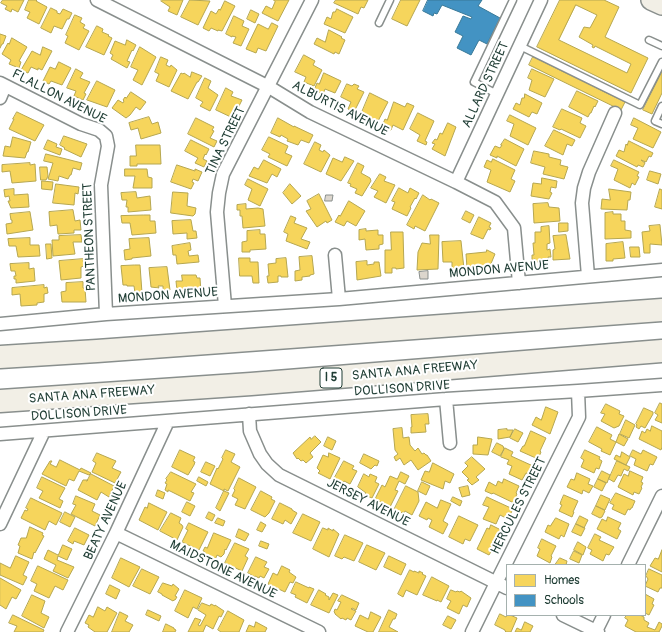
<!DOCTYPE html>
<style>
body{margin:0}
#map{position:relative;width:662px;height:632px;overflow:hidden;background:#fff;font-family:Pangolin,sans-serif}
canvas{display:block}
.legend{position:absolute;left:506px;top:564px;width:140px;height:52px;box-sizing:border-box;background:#fff;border:1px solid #a5b1ae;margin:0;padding:5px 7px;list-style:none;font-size:12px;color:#1f3d34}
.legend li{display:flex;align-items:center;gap:8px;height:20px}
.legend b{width:20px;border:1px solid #a5b1ae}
</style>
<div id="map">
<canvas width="662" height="632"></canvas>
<ul class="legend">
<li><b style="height:11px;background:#f6d55c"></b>Homes</li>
<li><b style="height:11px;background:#4393c3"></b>Schools</li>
</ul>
</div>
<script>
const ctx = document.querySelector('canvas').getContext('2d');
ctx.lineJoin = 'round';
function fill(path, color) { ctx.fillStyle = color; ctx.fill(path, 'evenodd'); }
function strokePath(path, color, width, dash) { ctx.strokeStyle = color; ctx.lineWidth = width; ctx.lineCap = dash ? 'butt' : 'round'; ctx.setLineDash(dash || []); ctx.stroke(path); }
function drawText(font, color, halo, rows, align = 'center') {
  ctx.font = font + ' Pangolin,sans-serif'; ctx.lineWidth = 4; ctx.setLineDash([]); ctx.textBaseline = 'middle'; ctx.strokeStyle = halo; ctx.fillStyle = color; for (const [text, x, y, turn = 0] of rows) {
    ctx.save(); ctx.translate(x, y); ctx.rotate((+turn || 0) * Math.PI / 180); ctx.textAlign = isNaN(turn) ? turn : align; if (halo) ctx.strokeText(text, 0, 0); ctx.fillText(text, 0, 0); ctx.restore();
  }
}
const homes = new Path2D(`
 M3,0H24L18,12L12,9L11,12L5,9L7,6L1,3Z
 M29,0H37L36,1L47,7L39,24L27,18L30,12L25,10Z
 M162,0H183L177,15L168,11L170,7L161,1Z
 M190,0L210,1L198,25L181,17Z
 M274,0H289L278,21L262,13L266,6L272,9L275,2Z
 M336,0H368L364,8L361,7L358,14L334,3Z
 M401,0H420L407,26L392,19Z
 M560,0H604L619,7L605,37L648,58L631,93L537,47ZM576,5L597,15L590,28L584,27L579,37L593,45L592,47L594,48L595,46L631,64L627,73L559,40Z
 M225,1L235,6L222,31L218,30V31L211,28L209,31L203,28L211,11L216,14L219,9L220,10Z
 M51,8L57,11V13L60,14L63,9L72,13L69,19H67L62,29L54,26L51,33L41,28Z
 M337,9L353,17L345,33L324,24L327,17L331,19L333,12H335Z
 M251,10L259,14L255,23L247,19Z
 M75,15L82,18L80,22L85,25L83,28L89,31L79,50L65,43L68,36L66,35Z
 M234,16L244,21L242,26L249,29L241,46L233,43L236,37L232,36V37L226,34Z
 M272,23L278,26L266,51L258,48L256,53L246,49L258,24L268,29Z
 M97,26L103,29L102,32L109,35L108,36L112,38L104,55L86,47Z
 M329,30L342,37L341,38L345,40L339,54L335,52L334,54L314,44L317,38L325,42Z
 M0,34L6,36L3,44H2L0,48Z
 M12,38L27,47L19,61L21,62L19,68L9,64L11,60L2,54L8,43L9,44Z
 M127,40L136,45L133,51L132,50L127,61L130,62L127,68L111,59L113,55L110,53L115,41L125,45Z
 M43,47L52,51L42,70L38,68V70L31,67L28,73L21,70L32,51L40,55Z
 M140,47L156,57L142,85L133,80L138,70L131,67Z
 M304,55L315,61L313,65L322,70L314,86L304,82L306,77L295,72Z
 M161,57L168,60L166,65L170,67L171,65L177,70L169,87L156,81L159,74L155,72Z
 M533,57L625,102L621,110L529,65Z
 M59,62L71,68L62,85L51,81L49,84L43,81L50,67L55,69Z
 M76,69L83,73L80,78L90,82L84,93L86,94L83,100L74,96L76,91L67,88Z
 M532,69L554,79L545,97L529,90L532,80L528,78Z
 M192,72L202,76L198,82H197L188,99L171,91L181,73L183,74L184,73L190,77Z
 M662,72V93L652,114L643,110Z
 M324,73L341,81L335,93L325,89L323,94L314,90L317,83L319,84Z
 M205,78L211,81L208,88L218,95L210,111L200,106L203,102L196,98Z
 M97,81L115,90L107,107L87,100Z
 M347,84L352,86L354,84L359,86L357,89L364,92L354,112L348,109L351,102L341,97Z
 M226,88L233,92L231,96L242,100L233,118L216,110Z
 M577,91L598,101L595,107L594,106L591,113H590L588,117L569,107Z
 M131,92L146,102L140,110L136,107L130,115L126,118L112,108L118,100L123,103L124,101L123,100L125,97L126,98Z
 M370,93L388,102L377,123L365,117L364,119L360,117Z
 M525,94L542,103L537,114L532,112L529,117L513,109L516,103L520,105L522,98H524Z
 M394,102L405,107L407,103L414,106L403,130L393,125L391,130L382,126L385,119L387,120Z
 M562,109L582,118L580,123L586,126L580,138L561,129L560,130L553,127Z
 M17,112L44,125L35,141L9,129L14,119H13Z
 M418,113L434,121L425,141L427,142L426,145L417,141L420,135L410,129Z
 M510,115L536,128L528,145L510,136L514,124L507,121Z
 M149,117L152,124L158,122L161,133L141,139L138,128L131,130L129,123Z
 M196,118L214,127L212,130L214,131L210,138L217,141L214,147L188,134Z
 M278,118L294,127V126L313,135L309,143L301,140L298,145L287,141L288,139L281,135L280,137L271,133Z
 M634,118L661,132L653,148L633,139L638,128L631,125Z
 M448,123L456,127L445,156L432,149L435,144L432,143L435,139L437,140L440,133L442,134Z
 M554,130L575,140L572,146L567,144L563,155L545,146Z
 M64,136L87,144L81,157L64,149L65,148L60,145Z
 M13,137L31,142L28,152H27L25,158L3,156L5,146L10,147Z
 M269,137L288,146L285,153L292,156L287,166L268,157L270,154L262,150Z
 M505,139L524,149L516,166L497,156V158L490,155L495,146L500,148L502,145H501Z
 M48,140L57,144L56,147L62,149L60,155L44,149Z
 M191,140L209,149L206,155L205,154L203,159L207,161L204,167L195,163L198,158L185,151Z
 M629,141L653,153L651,157L649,156L646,162L641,160L645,163L643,167L638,165L637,167L616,156L619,150L624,152L626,144L627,145Z
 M315,142L321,145L319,150L323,152L324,150L330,155L321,172L304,164Z
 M136,145H160L161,164H137V166H130V156H136Z
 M534,151L549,154V157L561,160L560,165L568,167L564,179L543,174L545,167L531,163Z
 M46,154L82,163L80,170L73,168L71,175H70L68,179L59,176L58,181L48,179L53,163L44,161Z
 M345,157L354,161L341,181L326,174L333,158L342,162Z
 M493,159L515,170L511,179L515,181L510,192L487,182L491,170L484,167L487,160L491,162Z
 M264,160L281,169L277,177L272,174L267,183L249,176L254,167L258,169Z
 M614,160L639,172L637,176L639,177L635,185L632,183L630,188L614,180L618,169L611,166Z
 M30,163V165L35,164L36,181L12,183L10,171L2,172V165Z
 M358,163L364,166L361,173L370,178L371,181L362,196L355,193L357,189L350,186L351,184L348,183Z
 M177,165L195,171V169L202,172L198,181L193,179L192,182L194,183L191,189L171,182Z
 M40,167H47L48,176L46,180H41Z
 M125,169H147L148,177L152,178V188H133L135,176H125Z
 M650,171L661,174L658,184L647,180Z
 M380,174L386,177L384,181L395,185L386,203L374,197L378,191L371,188Z
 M542,178L557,181L556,188L551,187L550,192L552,193L549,199L531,196L533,183L541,184Z
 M248,179L268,189L260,206L248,200L252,189L245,185Z
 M42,181L53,182L52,190L42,189Z
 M56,184L79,187L78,194L75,193L74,205L53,203Z
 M290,184L301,196L292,204L283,193Z
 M399,188L408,193L410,188L419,193L416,199L415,198L410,207L411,208L407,216L392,209L395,202L392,201Z
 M14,189V195L28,194L29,207L11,208L8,201H10L9,196L5,197L4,190Z
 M609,189L631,192L630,200H628L627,210L601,209L602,199L610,200Z
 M660,189L662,190V209L655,207Z
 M136,192L137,198L150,196L151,210L128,212V207H126L127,200H122L121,193Z
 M173,192L188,193L187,206L196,208L195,214L193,216L171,213Z
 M319,194L332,220L327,223L326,221L317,227L306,211L311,209L307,201Z
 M423,195L430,200L431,199L439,203L425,231L415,226L414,229L407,225Z
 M349,201L365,211L356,226L347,221L344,226L335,222L339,215L340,216Z
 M548,203L549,207L559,208L560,221L534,223L533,204Z
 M246,204V209L258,208L263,209L265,226L243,228L242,216H240V210H237V205Z
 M73,210L75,221L80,220L81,230H74V233L58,234L57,225L50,226L49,212Z
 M466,211L474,215L470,223L462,219Z
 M30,212L33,230L7,234L6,224L12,223V220H11L10,214Z
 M613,212V214H621V221H625V230L631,231V238L605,239V213Z
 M144,215H150V221H155L156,233L132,235L130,223H122L121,216Z
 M291,216L296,218L294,223L307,228L301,239L310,242L307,249L286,241L288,234L284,232Z
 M479,217L491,223L489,227L491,228L490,230L488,229L483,239L471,234Z
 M191,220L193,231H196L197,238L187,239V233L173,234L172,221Z
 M559,223H568V231L559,232Z
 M660,225L662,245L650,244V253H644L642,232L650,231L649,226Z
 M549,226L550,243L547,244V250L550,249L551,257H548V261L535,262V259L532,260V255H534L533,243H535V232H541V227Z
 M366,229V231L378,230V235H383V244L379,245V249L366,250L365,239L359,240V230Z
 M260,230V234H265L266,249L250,250V252H242V242L247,241V231Z
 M391,232H403L404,268L396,269V268H392V273H385V250H391Z
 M81,235L82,242H73L75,254L53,256L52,240H59V236Z
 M430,235H439L438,269L417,270L418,252L422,243L430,244Z
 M566,235L570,259L553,260V250L555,249L553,236Z
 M30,238V245H39L40,256L18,257L16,246H9L8,239Z
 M149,238L151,256L132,258V259L125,260L124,250L130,249L129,239Z
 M461,241L464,269L452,270V262H443L442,242Z
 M623,242L625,258L613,259V261H606V244Z
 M190,243L191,250L188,251L189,256L198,255L199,262L177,264L176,255H173L172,246Z
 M46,244H51L52,258L47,259Z
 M630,247H639L640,257H631Z
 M487,250L495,254L490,266L467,268L466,254L486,252Z
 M312,256L314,274L310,275V276L302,277V280L295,281V271L300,270L299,257Z
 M239,258H250V262H258L259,283H253L252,276H240Z
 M286,258L288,277H281V276H278V282L268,283L267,276H269L268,264L276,263V259Z
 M83,259L84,266L81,267V278L61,280L59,261Z
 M367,261V265L374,264V262H379L381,276L357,280L356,262Z
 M29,263V269L34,268L35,281L16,283V279H14V276H16L15,271H11L10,264Z
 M135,265H140L142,293H135L134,286H127V285H123L121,266Z
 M167,267L170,290L163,291V286H158L159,288L151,287L149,268Z
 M182,275H196L197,278H200L201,292L177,291L176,281H182Z
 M83,282V288H85L86,302H62L61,292L66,291V283Z
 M44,285V288L47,287L48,293L44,294V302L37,303V305L21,306L20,294L12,295V288Z
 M660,403L662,404V423L655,420L658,415L655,413Z
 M606,404L620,411L619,414L624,416L619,426L614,428L601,421L605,414L601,413Z
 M546,407L558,412L550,434L532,425L536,417L541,420Z
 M644,408L653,412V414L645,428L641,426L639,429L636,427L637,425L636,424Z
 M428,414L429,424H425L426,432L411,433V427H412L411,415Z
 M626,420L635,425L629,438L620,434Z
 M652,426L662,431V447L661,450L639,439L642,431L645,433L647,429L650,431Z
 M597,427L612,435L610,439L616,442L619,434L628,439L624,446L616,442L610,455L601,451L602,449L589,442Z
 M402,428L403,438L409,437L410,445L415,451L418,448L422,454L424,453L426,455H427L431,461L418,470L411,460L404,465L400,458L396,461L394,457L398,454L395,450L393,429Z
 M507,429V430H513L510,437L498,439V430Z
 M515,429L523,433L518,442L510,438Z
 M531,431L546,438L540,451L541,452L538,459L520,451L523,446H524Z
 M315,436L321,442L310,453L313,457L306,463L303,460L301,461L298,458L297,459L293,453L310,437L311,439Z
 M328,437L336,441L332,450L324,446Z
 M478,437L492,439L488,455L473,454V445H477Z
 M497,443L503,446L504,449L500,456L492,452Z
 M505,448L513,452L511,456L533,466L529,474L526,473L522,480L509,474L512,466L507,464L509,460L501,457Z
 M180,450L195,457L193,461L195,462L194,465L188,475L172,467Z
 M226,450L235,454L231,462L240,467L228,491L224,489V491L210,484L217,468L218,469L223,459L222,458Z
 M585,450L600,457L599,459L602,461L599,469L596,468L594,473L581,467L584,460L581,458Z
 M633,450L641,454L643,450L657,457L653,465L650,464L647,471L634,465L636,459L630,456Z
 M622,452L630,457L626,465L614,459L616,455L620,457Z
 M97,453L116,461L112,468L121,472L115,483L92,472L96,463L93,461Z
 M329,453L340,458L330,479L318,473L320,471L317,468L323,455L328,457Z
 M364,454L379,461L377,466L375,465L371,469L360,463Z
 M472,457L485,469L476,477L479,480L472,485L467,480L469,479L462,472L468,466L465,463Z
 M60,460L80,470L81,468L91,473L89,475L79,471L74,481L69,479L66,486L42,474L50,461H52L50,464L56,467Z
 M344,461L354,466L352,469L357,471L350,484L344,481L343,483L341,482L334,479Z
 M617,461L630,467L628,471L624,469L621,476L618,475L614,482L609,479Z
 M206,462L215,466L210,476L201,472Z
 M433,463L454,474L450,483L445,481L443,489L421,480L425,471L429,472Z
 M602,471L610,475L607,483L598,479Z
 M630,471L643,477L641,482L643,483L641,487L642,488L639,494L634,492L633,495L618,487L624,474L628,476Z
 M171,472L196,484L191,492L194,493L190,501L168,490V492L165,490L167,484L165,483L167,480L166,479Z
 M401,472L409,476L405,484L399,481L395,490L398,491L390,507L375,499L382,485L385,487L390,476L397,479Z
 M577,473L590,479L588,484L593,486L589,493L583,490L582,494L567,487L571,479L574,480Z
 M91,474L114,486L109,497L101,492L97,500L78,490L83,480H88L87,481Z
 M364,474L369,477L370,474L377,477L375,482L379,484L372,498L365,495L366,493L358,487Z
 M42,477L65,488L59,499L63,501L60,508L39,498L43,491L37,488Z
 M199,477L208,482L206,486L197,481Z
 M239,478L256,487L245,509L235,505L238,499L232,496L235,490L234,489Z
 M504,479L519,486L516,493L517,494L516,496L518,497L514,503L493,493L492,494L485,491L489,482L496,486L498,481L502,483Z
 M598,479L606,483L602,491L594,487Z
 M422,482L430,486L426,495L418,491Z
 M406,486L418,492L419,501L412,515L405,511L404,513L402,512L401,513L394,510Z
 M468,486L470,495L462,497L459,488Z
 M158,490L165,493L163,499L156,496Z
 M224,491L229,493L220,511L216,508Z
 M261,491L272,497L271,499L275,501L269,513L265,517L251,510Z
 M616,493L635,501L632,508H631L630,510L628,509L625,515L612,509L614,505L610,503Z
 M564,495L578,501L573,512H574L572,517L559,511L562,505L560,504L561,501Z
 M601,495L610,499L605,510L596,506Z
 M76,496L95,504L92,511L100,515L95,526L71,514L76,505L73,504Z
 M453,497L462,501L460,506L451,501Z
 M487,497L513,509L508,519L500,515L496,524L483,519L489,507L483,505Z
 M31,498L62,513L56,525L49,521L45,530L21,518L25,510L27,511L28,509L26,508Z
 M441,500L451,504L443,521L448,524L443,534L429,527L432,520L428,518L427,520L419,516L426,502L437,508Z
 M187,502L195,506L190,516L182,512Z
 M149,503L167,512L158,530L139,520L145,507L147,508Z
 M280,503L292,509V510L297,513L291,524L285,520L283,524L272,519Z
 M596,506L604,510L605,511L602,517L600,518L592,514Z
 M65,512L75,517L70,527L60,522Z
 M209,512L215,515L212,521L206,518Z
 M171,513L181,518L179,523L182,525L183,527L177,540L160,531Z
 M303,514L320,522L311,541L293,533Z
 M459,516L478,525L470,541L465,539L463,544L449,537Z
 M580,516L588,520L584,528L576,524Z
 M608,517L621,523L618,529L621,531L617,539L597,529L602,519L606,521Z
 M218,518L225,521L223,526L215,523Z
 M556,518L569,524L564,537L561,535L559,539L545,532L548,525L550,526Z
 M261,522L266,525L262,532L257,530Z
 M189,523L208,532L199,550L182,542L188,530L186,529Z
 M576,524L585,528L581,536L572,532Z
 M491,525L501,530L496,543L489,555L477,549L487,528L489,529Z
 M30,527L43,533L42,535L44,536L35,553L34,552L32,559L18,553L20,546L18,545L21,538H26Z
 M75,528L89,535L84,545L74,541L73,544L68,541Z
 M323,528L328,530V528L333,531V529L339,534L329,557L313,549Z
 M239,529L249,534L245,541L236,537Z
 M214,533L231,540L226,550L225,549L224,554L221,557L217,555L215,560L204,555L205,552L203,551L205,547L207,548Z
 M595,534L601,537L599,540L614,547L609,555L606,554L603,561L590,554L592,550L588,548Z
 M345,535L363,543L354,561L344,557L342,559L335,556Z
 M542,539L556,546L551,556L552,557L550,563L537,556L540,549L538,548Z
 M261,541L269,544L267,549L259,546Z
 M578,542L586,547L583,555L574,550Z
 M235,543L249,549L245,556L248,558L242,571L225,563Z
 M63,545L72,549L67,560L58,556L57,560L74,567L68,578L53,571L56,565L44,559L48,550L58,555Z
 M367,545L385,553L376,570L359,562Z
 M662,550V572L650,566L655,558L658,559Z
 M574,551L582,555L579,563L570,559Z
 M16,556L29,562L23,575L27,577L23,585L0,575V563L10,568Z
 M389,556L406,564L401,575L384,567Z
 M256,557L267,562L264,567L269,569L264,578L260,576L259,578L255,576V577L248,573Z
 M121,558L140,567L129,587L112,578Z
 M560,558L567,561L566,565H555Z
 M38,566L68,580L63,590L55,586L49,598L34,591L37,584L31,581Z
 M282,566L290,570L289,572L296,577L293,583L290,582L285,592L268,584L273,573L277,575Z
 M142,569L159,577L150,594L133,586Z
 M649,569L662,575V588H660L658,592L645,586L648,579L646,576Z
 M410,570L414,572V571L419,573V571L423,573L422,574L426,576L417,595L406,590L403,597L398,594Z
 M432,577L449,586L441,602L437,600V601L423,595Z
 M0,578L21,590L16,599L12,597L6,609L0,605Z
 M296,582L309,588V587L314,589L307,603L295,597L296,595L291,593Z
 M163,583L172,586L173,584L179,589L175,596L177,597L175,600H174L173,601L162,595V594L158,592Z
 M110,585L120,590L116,599L106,594Z
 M185,590L202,598L197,609L193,607L188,618L175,611Z
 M319,590L326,594L325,595L329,597V600L333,593L338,595L329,613L311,605Z
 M451,590L456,592L457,591L460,592L461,591L471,598L467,607L463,605L459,614L447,608L451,601L447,599Z
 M645,594L654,599L652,604L654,605L649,615L645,613Z
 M32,595L45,601L41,613L49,617L44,628L22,616Z
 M342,595L359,603L356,610L352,608L351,609L356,611L351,620L347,618L346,620L342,618L341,619L335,614V613L334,612L335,609L337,610L341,602L338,601Z
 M202,603L210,606L211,604L215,606V605L224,611L221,617L219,616L213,629L206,625L203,632H188L195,618L201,620L198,625L200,626L206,615L198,610Z
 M98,607L105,611L107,607L117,613L107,632H95L88,627L89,625L85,623L89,615L93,617Z
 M148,610L161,616L159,621L146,615Z
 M389,610L397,614L395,619H393L389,627L398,632H379Z
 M228,611L244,620L239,632H221L218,630Z
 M120,612L128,616L125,621L133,625L129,632H112Z
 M371,612L381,617L373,632H368L355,626L360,615L368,619Z
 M500,614L506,617L507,615H510L517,618L511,632H506L505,631V630L495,625Z
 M13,615L44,630L43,632H14L17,626L9,623Z
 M627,615H640L644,617V620L649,623L647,627L655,630L659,622L662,624V626L659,632H636L625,626L628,620L625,618Z
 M448,616L456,620L451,629L443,625Z
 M256,622L267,628L265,632H246L249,625L254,627Z
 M525,622L533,626L530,632H515L517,628L521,630Z
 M166,624L174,628V629L176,630L175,632H163Z`);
fill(homes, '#f6d55c');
strokePath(homes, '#b6a750', 1);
const schools = new Path2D(`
 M428,0H482L478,6L500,18L487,44L479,40L471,55L457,48L463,36L455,32L463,16L471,19L472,17L442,5L437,14L434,13L433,16L423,11Z`);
fill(schools, '#4393c3');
strokePath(schools, '#387998', 1);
const building = new Path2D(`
 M326,195H333L332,201H325Z
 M428,271V279H420L419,272Z`);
fill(building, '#dcd6cd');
strokePath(building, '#898f8d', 1);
const service = new Path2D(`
 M379,23L390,0
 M649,40L662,46
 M520,46L640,105L662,62
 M497,94L474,82L513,0
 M662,106L655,121L662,124`);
const minor = new Path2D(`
 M97,0L269,87L310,112L456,182L495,202L514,228L519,283
 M0,83L81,124L99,130L106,136L108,146L101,185L106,314
 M0,98L5,86
 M456,182L541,0
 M335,255L339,299
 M588,276L582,203L584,188L589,172L615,113
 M225,306L217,212L219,193L223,174L312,0
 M0,324L106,314L339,299L662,270
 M446,399L450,443
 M249,414L250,431L260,454L267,464L279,475L507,588
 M0,434L446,399L578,391L662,385
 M0,524L44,431
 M116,533L319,632
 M628,565L662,496
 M563,615L598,632
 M596,631L604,615
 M67,632L116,533L168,421
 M472,632L496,583L579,417L578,391`);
const primary = new Path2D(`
 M651,0L662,5`);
const motorway = new Path2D(`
 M0,357L97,351L662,310
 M0,401L251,384L662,351`);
strokePath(service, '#898f8d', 9);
strokePath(minor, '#898f8d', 15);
strokePath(primary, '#898f8d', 22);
strokePath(motorway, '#898f8d', 25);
strokePath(service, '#fff', 6);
strokePath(minor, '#fff', 12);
strokePath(primary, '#f2efe6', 19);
strokePath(motorway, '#f2efe6', 22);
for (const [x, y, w] of [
 [331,378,22]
]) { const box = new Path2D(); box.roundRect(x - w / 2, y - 10, w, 20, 3); ctx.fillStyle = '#fff'; ctx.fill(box); strokePath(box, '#1f3d34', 1); }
drawText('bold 12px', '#1f3d34', null, [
 ["I 5",331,378]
]);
drawText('13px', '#1f3d34', '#fff', [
 ["ALLARD STREET",486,85,-65],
 ["FLALLON AVENUE",59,97,27],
 ["ALBURTIS AVENUE",340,109,27],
 ["TINA STREET",226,141,-64],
 ["PANTHEON STREET",90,237,-92],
 ["MONDON AVENUE",499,270,-5],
 ["MONDON AVENUE",168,296,-4],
 ["SANTA ANA FREEWAY",415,371,-5],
 ["DOLLISON DRIVE",402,389,-4],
 ["SANTA ANA FREEWAY",92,395,-4],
 ["DOLLISON DRIVE",79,414,-4],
 ["JERSEY AVENUE",368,503,27],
 ["HERCULES STREET",519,506,-63],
 ["BEATY AVENUE",106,521,-65],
 ["MAIDSTONE AVENUE",223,570,26]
]);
</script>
